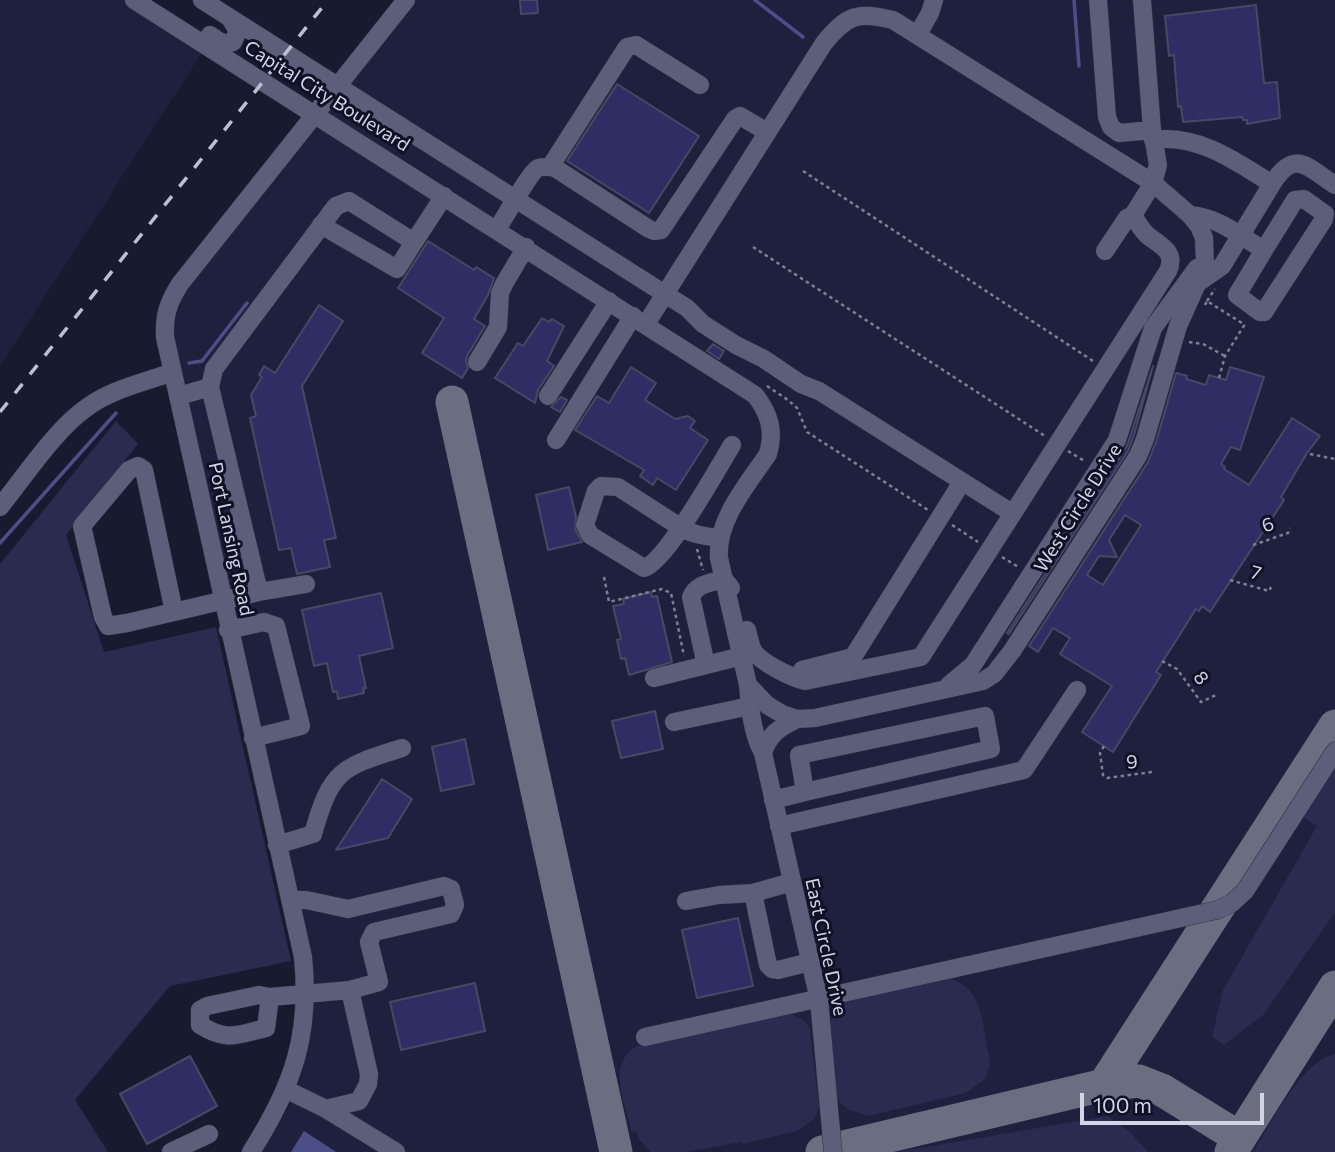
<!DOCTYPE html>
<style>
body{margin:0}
#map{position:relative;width:1335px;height:1152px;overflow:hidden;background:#181a30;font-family:Commissioner,sans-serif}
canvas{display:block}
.scale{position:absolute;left:1080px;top:1093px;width:184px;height:32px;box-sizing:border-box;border:4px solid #d3d5e4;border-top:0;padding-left:9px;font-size:21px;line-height:24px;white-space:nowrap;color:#d3d5e4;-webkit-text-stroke:5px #101026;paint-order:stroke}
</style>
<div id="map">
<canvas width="1335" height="1152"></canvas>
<div class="scale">100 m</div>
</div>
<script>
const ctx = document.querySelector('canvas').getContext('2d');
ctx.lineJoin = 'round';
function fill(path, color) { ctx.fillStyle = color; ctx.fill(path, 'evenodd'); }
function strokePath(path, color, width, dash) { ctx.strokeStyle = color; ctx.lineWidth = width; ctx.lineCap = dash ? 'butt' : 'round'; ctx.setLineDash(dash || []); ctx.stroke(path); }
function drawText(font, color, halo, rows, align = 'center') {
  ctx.font = font + ' Commissioner,sans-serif'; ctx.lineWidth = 6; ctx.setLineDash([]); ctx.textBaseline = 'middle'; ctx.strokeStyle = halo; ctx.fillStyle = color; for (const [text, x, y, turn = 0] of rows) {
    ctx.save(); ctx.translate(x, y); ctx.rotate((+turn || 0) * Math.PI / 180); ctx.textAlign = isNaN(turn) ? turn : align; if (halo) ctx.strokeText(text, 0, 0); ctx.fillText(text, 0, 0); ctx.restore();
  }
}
fill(new Path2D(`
 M0,0H140L207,45L0,366Z
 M414,0H1335V1152H261L288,1109L302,1075L311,1029L313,987L172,336L171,321L182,293Z`), '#1f203d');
fill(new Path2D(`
 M116,421L138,444L66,535L104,652L216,627L291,961L170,986L75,1100L108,1152H0V564Z
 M1335,767V912L1264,1014L1224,1045L1212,1037L1223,990L1317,826L1303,817Z
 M945,978C984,984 982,1024 989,1056L990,1065L985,1079L966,1093L868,1116L850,1110L840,1103L836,1093L829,1024L837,1009L848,1000Z
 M790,1013L806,1022L810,1030L819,1106L817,1113L814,1119L797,1131L743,1144L741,1142L687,1152H651L639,1139L636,1131L632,1132C625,1103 605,1062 639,1045Z
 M1335,1054V1152H1253C1272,1123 1300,1062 1335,1054Z
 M1108,1116L1131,1133L1148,1152H896Z`), '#292b4f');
fill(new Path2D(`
 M304,1131L336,1152H291Z`), '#4c4e88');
strokePath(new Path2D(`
 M755,0L803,37
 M1074,0L1079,66
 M189,363L202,361L247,303
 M0,543L116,413`), '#4c4e88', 3.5);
strokePath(new Path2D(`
 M452,402L616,1152
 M1104,1085L1335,726
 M822,1152L1104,1085L1139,1081L1162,1090L1240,1138
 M1231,1152L1335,987`), '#6b6d80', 33);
const building = new Path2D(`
 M520,0H537L538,13L521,14Z
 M1256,5L1264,83L1277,82L1280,118L1247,124V120H1243L1242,117L1183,122L1181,106L1178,107L1174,55L1169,56L1165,16Z
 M617,84L699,136L649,213L567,161Z
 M428,241L474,270L476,267L494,278L488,295L474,319L485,326L467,356L466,362L468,368L462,378L422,353L444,318L398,288Z
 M319,305L343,321L302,386L336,538L324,540L330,567L297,574L291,548L279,550L250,418L256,416L251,395L262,377L259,375L264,366L275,373Z
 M542,318L549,322L552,319L564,326L547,361L554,366L538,390L535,403L495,378L518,343L523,346Z
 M713,344L724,351L719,359L707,351Z
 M1153,366L1134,435L1128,451L1009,634L1007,633L1127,446Z
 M631,367L656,383L645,400L675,419L688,416L695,421L690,428L708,440L676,490L657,478L653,485L640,476L644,470L575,430L597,396L609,403Z
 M1230,367L1264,377L1240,450L1231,447L1221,464L1225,467L1224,469L1249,485L1292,418L1320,436L1307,453L1281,497L1284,500L1210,612L1202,606L1199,611L1196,609L1156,672L1161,675L1113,752L1082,732L1112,686L1060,654L1070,638L1053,628L1038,652L1029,646L1148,462L1156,442L1176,373L1187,376L1186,379L1206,385L1209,375L1226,380ZM1125,515L1141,525L1103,585L1087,575L1099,556L1117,557L1109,540Z
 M561,397L567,400L560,412L551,407Z
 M569,487L576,517L575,529L582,542L548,550L536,495Z
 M651,592L652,597L657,596L672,662L629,675L625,658L621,659L617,640L621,639L613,606L624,604L623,599Z
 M381,593L393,648L359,656L366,688H363L364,693L338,699L337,691L333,692L327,663L314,666L302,610Z
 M655,711L663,749L621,758L612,721Z
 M465,739L474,784L441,791L432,747Z
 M382,779L412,799L388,838L336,850Z
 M738,918L753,986L697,998L682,930Z
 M475,983L485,1031L401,1050L390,1002Z
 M190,1056L217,1106L147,1144L120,1094Z`);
fill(building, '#2e2e64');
strokePath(building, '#464963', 2);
const minor = new Path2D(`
 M134,0L755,395C769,413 775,431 768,454C748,484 716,520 719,558L748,685L767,705L782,714L797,719L815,718L983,681L994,674L1012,651L1138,456L1145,439L1178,326L1205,266L1204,238L1199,226L1190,215L1153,183L893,20C858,11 847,15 824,43L646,324
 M202,0L687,308L703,324L736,345L764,359L801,384L819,391L1012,513
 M1098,0L1107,117L1111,127L1119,133L1152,130
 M918,34L930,13L934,0
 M210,35C217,40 224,46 233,42L238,31L230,18
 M1153,140C1197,133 1237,162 1272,184L1222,266L1199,282
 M550,167L627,47L636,45L700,85
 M1272,184C1295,148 1307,167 1335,185
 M1190,215C1218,217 1240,236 1264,250L1237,295L1260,312H1264L1324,219L1325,214L1304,199L1295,200L1264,250
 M497,229C504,219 530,172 538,168C543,166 550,167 555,168L649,229L654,231L661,230L735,119L740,116L767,132
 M414,242L444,196
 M1105,251L1127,218L1133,215L1153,183L1158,165L1152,130L1142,0
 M477,362L498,327L500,293L504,284L526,247
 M210,387L259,592L306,584
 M179,396L210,387L214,369L336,206L349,201L414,242L397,269L321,225
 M548,396L609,301
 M556,440L633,316
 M0,507C25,476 57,427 89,406C113,389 145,382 173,372
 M720,538C705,536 693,535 680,527L618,487L601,486L596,491L585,525L590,535L644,568C667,561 717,469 732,445
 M174,612L144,470L138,466L129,470L82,526L103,617L108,626L127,623L259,592
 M228,630L264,622L276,626L301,726L253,738
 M747,630C749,637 750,646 754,652C762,663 792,678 805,681L921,657L1168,271C1177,251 1159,245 1147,235C1141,229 1137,222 1133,215
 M706,665L691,597C697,583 711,583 724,579L731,588
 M802,670L853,657L962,482
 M654,678L742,656
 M748,685C750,708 752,733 763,753L819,1000L833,1152
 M949,685L973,665L1117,440L1153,328L1197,268
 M674,722L750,706
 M763,753C769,734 779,728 797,719
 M773,800L805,792L799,755L985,716L991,749L805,792
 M779,826L1024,770L1077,690
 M277,845L313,834C331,770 341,767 402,748
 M753,893L768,965L772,969L778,970L810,962
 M686,901L719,895L753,893L792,882
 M270,997L266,1028C236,1035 228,1042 200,1025V1010L207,1006L259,995L270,997L350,990L379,982L369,942L374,932L451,914L455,905L451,889L444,886L348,909L306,900H290
 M645,1037L1217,910L1232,903L1245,891L1335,751
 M285,1089L326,1109L396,1152
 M326,1109L359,1101L368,1084L369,1074L350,990
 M171,1152L209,1134
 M251,1152C293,1086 311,1035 303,957L165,337C164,315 168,303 180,284L406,0`);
strokePath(minor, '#323244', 19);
strokePath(new Path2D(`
 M803,171L1093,361
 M753,247L1045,436
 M1207,301L1215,289
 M1205,305L1207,301L1245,325
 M1189,342L1203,344L1225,356
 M1219,378L1225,356L1245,324
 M767,386L788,400L797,408L807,432L928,510
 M1068,451L1086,462
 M1310,454L1335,459
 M952,525L978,542
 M1253,545L1288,533L1290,528
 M697,549L703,570
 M1002,557L1020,568
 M604,577L609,602L662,589L671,593L684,656
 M1230,580L1269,591L1271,587
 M1162,661L1177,669L1201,702L1218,694
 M1104,746L1100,753L1103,775L1107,778L1152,772`), '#7e8092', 2.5, [3.5, 3.5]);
strokePath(minor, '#5c5f7a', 18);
strokePath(new Path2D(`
 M0,412L328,0`), '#bec0d0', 3.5, [12, 12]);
drawText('19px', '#d3d5e4', '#101026', [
 ["Capital City Boulevard",327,96,32],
 ["West Circle Drive",1078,508,-58],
 ["6",1268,525,-19],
 ["Port Lansing Road",231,539,78],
 ["7",1256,573,15],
 ["8",1201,678,54],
 ["9",1132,762,-5],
 ["East Circle Drive",826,947,78]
]);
</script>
